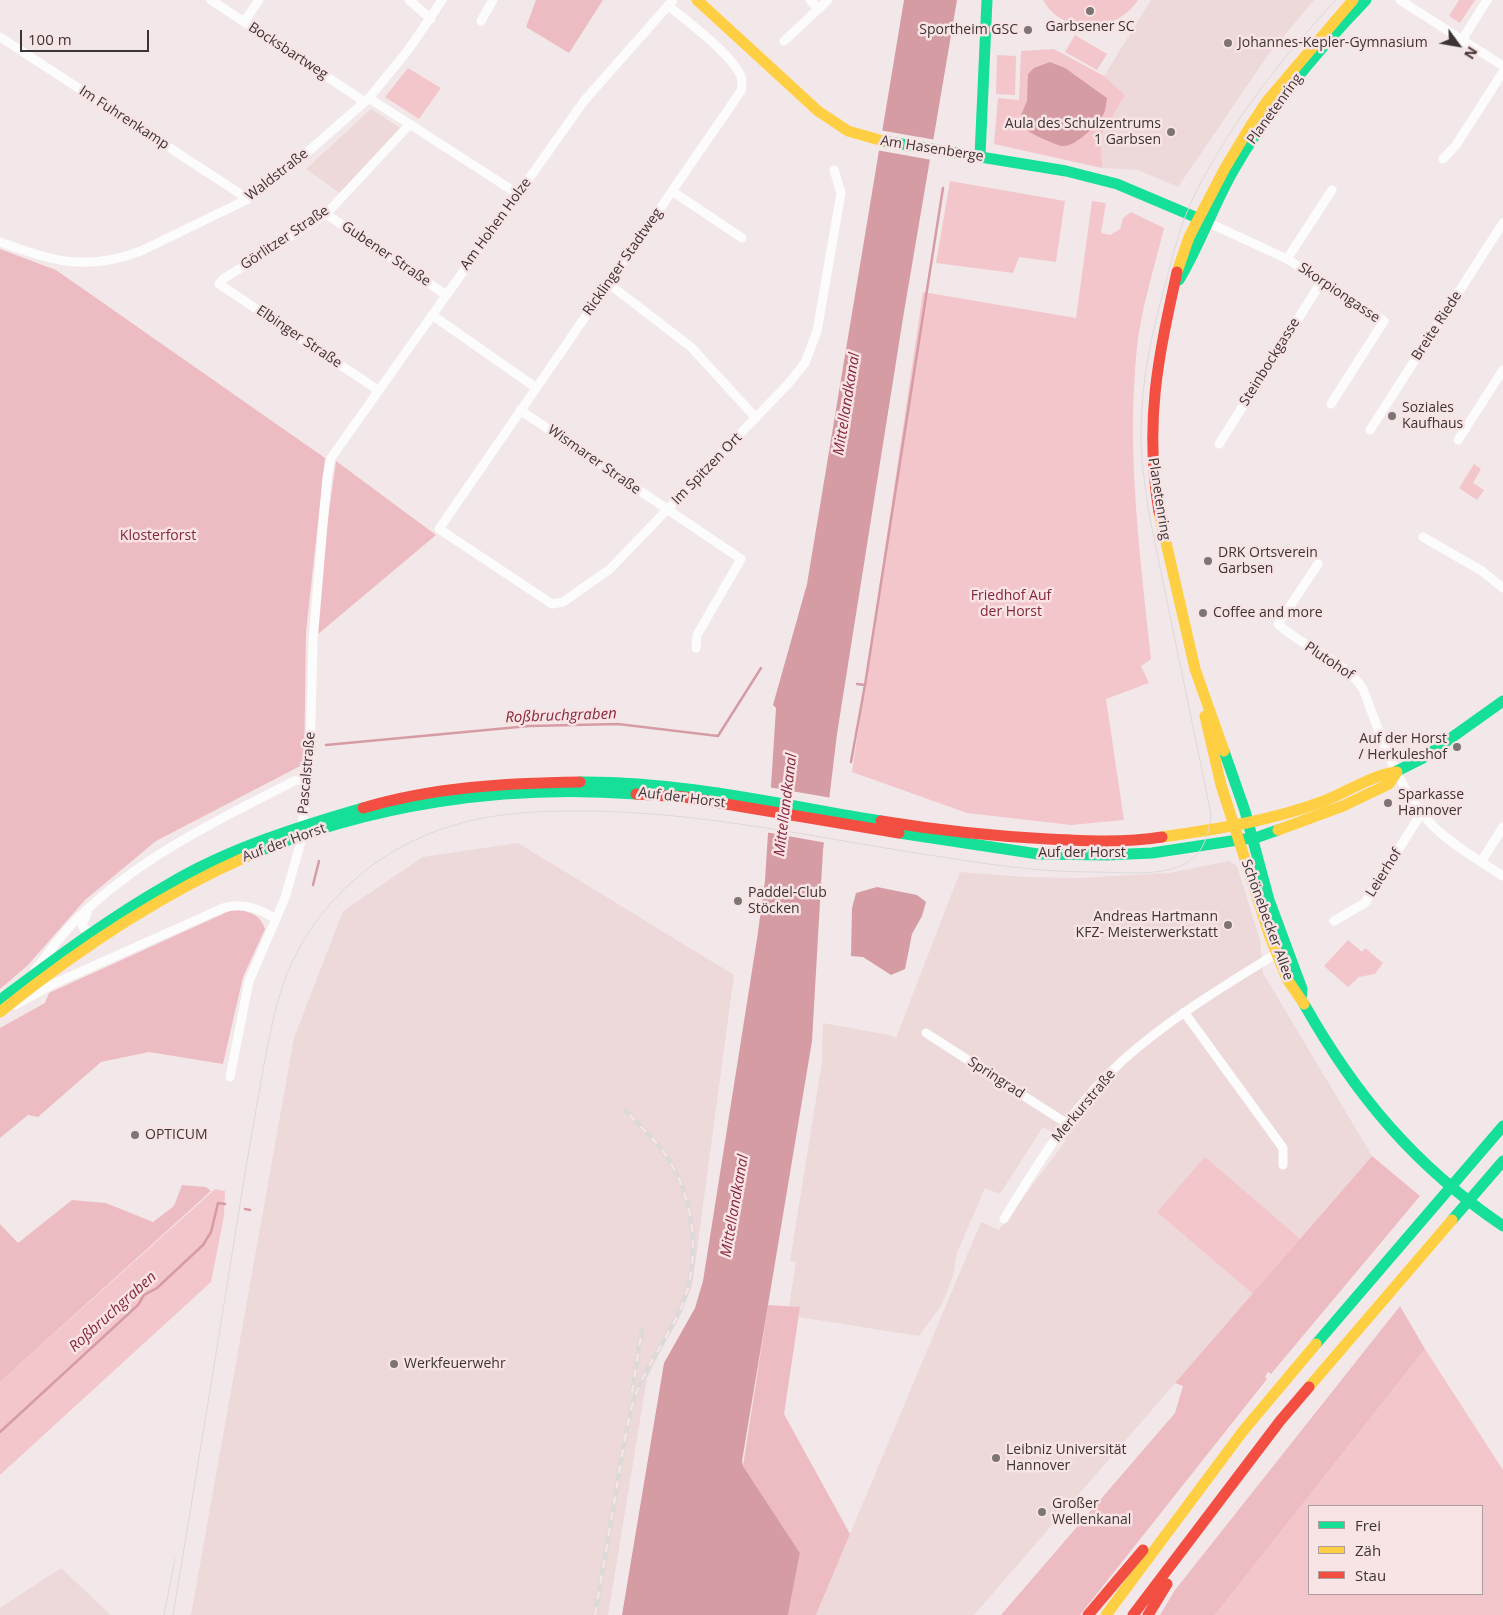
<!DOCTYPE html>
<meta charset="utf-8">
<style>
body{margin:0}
#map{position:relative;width:1503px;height:1615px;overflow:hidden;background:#f3e8e9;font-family:"Open Sans",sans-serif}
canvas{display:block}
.legend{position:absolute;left:1308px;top:1505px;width:175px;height:90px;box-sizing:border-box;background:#f8e3e5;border:1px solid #ad9d9f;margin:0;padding:6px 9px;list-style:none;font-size:15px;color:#3d3535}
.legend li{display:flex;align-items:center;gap:10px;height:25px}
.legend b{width:25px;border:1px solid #ad9d9f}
.north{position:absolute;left:1433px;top:20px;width:50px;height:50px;-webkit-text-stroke:4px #f8e3e5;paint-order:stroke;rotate:122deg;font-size:14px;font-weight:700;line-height:20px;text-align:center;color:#3d3535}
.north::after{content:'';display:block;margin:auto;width:18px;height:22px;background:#3d3535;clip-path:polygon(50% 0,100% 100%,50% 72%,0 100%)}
.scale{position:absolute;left:20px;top:30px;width:129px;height:22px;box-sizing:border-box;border:2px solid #3d3535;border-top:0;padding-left:6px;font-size:15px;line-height:18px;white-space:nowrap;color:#3d3535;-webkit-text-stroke:4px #f8e3e5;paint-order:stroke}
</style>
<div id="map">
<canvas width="1503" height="1615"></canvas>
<ul class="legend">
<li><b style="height:6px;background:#16e098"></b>Frei</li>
<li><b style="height:6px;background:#ffcf43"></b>Zäh</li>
<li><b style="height:6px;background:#f24e42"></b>Stau</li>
</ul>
<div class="north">N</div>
<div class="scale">100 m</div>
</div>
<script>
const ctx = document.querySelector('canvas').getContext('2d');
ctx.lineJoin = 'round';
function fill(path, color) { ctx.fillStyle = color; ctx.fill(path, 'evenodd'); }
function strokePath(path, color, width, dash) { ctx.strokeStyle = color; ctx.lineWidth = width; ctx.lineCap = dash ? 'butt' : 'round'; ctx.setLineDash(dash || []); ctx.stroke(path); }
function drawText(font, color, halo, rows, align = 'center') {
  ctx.font = font + ' "Open Sans",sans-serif'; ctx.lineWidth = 5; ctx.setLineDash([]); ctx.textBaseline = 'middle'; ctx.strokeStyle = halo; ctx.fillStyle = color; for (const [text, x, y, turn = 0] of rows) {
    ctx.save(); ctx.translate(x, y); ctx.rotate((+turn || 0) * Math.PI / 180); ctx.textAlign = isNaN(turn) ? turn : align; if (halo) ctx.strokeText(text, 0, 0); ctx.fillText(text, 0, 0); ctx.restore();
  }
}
fill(new Path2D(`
 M1151,0H1314L1268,55L1178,187L1138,170L1102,168L1101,136L1125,95L1104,76Z
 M371,109L400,128L340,193L306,169Z
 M518,843L734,975L692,1287L647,1378L608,1615H191L294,1038L343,911L423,857Z
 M1229,861L1237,866L1260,940L1263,973L1372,1156L974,1615H816L981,1222L999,1230L1066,1140L1043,1127L1000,1194L985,1188L957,1253L953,1276L941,1306L919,1336L798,1317L800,1308L789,1306L796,1262L790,1261L822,1062L823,1023L889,1035L896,1038L960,872L1024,877L1077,878L1169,873Z
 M61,1568L111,1615H0V1608Z`), '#edd8da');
fill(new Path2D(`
 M1043,0H1138C1117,33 1064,37 1043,0Z
 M1459,0H1475L1460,23L1449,16Z
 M1075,35L1107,54L1097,70L1065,52Z
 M1054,49L1104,76L1125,95L1101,136L1102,168L994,144L998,98L1019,100L1021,51Z
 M997,55L1016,56L1015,95L996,94Z
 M408,68L441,88L419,119L385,97Z
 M950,181L1065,201L1056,262L1019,257L1013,273L936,263Z
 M1092,201L1106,203L1101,233L1110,235L1120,229L1123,218L1131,212L1164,228C1155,265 1141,310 1137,347C1126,451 1140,555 1151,659L1141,666L1149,683L1106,699L1124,820L1071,825L967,813L852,772L923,292L1076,318Z
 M1474,464L1481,469L1473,483L1484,490L1477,500L1459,488Z
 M1348,940L1362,952L1365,948L1383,963L1375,974L1359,977L1348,987L1324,966Z
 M1205,1157L1300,1239L1253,1294L1157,1212Z
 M215,1189L225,1191L224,1216L211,1282L0,1475V1382Z
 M1425,1349L1503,1470V1615H1215ZM1309,1506H1482V1594H1309Z`), '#f3c6cc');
fill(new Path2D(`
 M536,0H603L569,53L526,27Z
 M0,249L56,270L325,458L306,632L304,764L156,841L85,900L27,966L0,989Z
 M336,461L436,535L311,640Z
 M234,909C250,912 260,914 265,929L243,977L223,1064L149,1052L101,1062L38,1117L28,1115L0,1138V1028L45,1003L49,993Z
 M1372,1156L1420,1196L1271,1374L1268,1372L1265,1377L1267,1379L1080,1615H1001L1175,1413L1183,1386L1175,1383Z
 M182,1185L206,1187L211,1191L0,1382V1224L18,1243L72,1200L106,1203L153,1222L174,1206Z
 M768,1305L800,1307L784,1414L850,1534L816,1615H788L800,1553L743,1466Z
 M1400,1306L1425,1349L1215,1615H1160L1175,1590Z`), '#edbcc2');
fill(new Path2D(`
 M904,0H957L903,318L837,734L823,850L812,1041L742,1461L743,1466L800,1553L788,1615H622L664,1363L695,1308L703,1281L757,939L765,880L776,708L773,705L807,584Z
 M1050,62L1065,68L1107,98C1106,103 1106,109 1104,113C1099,124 1075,147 1063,146C1057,146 1029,133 1024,128C1021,125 1023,121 1023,117L1021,115L1027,101L1028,74L1034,68Z
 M877,887L917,895L926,902L922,916L912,934L905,969L891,975L863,957L851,956L852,908L856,893Z`), '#d69ca4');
fill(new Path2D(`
 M879,130L936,140L932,160L876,150Z
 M768,787L832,798L827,843L765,832Z`), '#f3e8e9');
strokePath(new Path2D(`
 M857,684L865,685L943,188
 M326,745L529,726L618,724L718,736L761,668
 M851,762L865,685
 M313,885L319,861
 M245,1209L250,1210
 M0,1432L138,1305L144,1295L157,1288L203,1245L211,1232L218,1203L225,1204`), '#d69ca4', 2.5);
strokePath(new Path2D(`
 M211,0L365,102
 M409,0L431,19
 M810,0L819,9
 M1400,0L1503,66
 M668,5C688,23 730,52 741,76C743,81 742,86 741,91L439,529L552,604L563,602L610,569L788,384L805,363L817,331L841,193L834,170
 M481,21L493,0
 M244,22L259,0
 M0,37L239,193L246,200
 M1462,40L1487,0
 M784,41L828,0
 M369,98L518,194
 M1443,159L1456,145L1503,72
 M672,191L742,238
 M326,214L446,295
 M1207,222L1287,259L1384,321L1331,404
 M0,242C54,261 85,272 141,251L246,200L294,164L369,98L409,49L442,0
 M1287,259L1332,190
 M609,284L691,347L756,418
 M432,315L535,387
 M378,390L219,284L223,279L326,214L410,124
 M520,410L741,559L697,635L696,648
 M1370,430L1503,223
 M1458,440L1503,370
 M1219,444L1322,281
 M1423,537L1482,571L1503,588
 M1318,564L1278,624C1303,648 1344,659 1363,689C1381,736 1398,791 1434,827C1454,846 1480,861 1503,876
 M1481,862L1503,827
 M87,913L82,925L84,929L91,932
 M1334,921L1365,903L1422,812
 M35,970C49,953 62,933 78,918C144,854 217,821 296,780L308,782
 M15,1005L53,984L223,908C244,902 259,909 276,919
 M1184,1012L1283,1148V1165
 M926,1033L1066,1123
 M230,1077L249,981L285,898L300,845L310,759L313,641L327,478L331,458L584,101L673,0
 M1004,1219C1038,1163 1073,1106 1122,1061C1170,1018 1227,984 1282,950`), '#fdfcfc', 9);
strokePath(new Path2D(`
 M883,141L1066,171L1117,184L1207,222
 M980,156L987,0
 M1179,280C1200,245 1213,206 1233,171C1269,108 1316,52 1366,0
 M1224,751L1245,811L1269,900L1302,989L1301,999
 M1395,772L1423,758L1503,701
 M580,782C681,781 782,805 881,821
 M899,833L1038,854L1107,855L1152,853L1258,837L1278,830
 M248,856C368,804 505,784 636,794
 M0,1000C55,959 109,918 169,884C228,849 297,827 363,808
 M1304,1004C1356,1096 1415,1166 1503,1226
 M1452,1220L1503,1161
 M1316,1344L1503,1126`), '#16e098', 11);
strokePath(new Path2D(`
 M697,0L818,111L848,131L883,141
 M1177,272L1189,237L1225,168L1251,125L1267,101L1353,0
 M1159,512L1195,669L1224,751
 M1205,716L1221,785L1270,937L1287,979L1304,1004
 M1278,830L1343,806L1389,784L1397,772
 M1162,837C1218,829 1270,821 1324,801C1347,792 1370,776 1395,772
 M0,1012C77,950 157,896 248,856
 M1309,1387L1452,1220
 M1106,1615L1243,1431L1316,1344`), '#ffcf43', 11);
strokePath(new Path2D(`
 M1159,512C1144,423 1158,358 1177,272
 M636,794L684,797L899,833
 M363,808C433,787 507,783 580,782
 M881,821C936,830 991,836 1048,839C1086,841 1124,843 1162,837
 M1088,1615L1143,1550
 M1133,1615L1280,1421L1309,1387
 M1148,1615L1167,1584`), '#f24e42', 11);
strokePath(new Path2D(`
 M164,1615L175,1559
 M173,1615C196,1476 219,1337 241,1198C248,1154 256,1110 264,1065C271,1030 277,993 293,960C327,890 390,841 465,822C500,813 538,811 574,811C698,810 820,839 942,857C992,865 1042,872 1093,872C1121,872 1159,877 1185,864C1204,853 1209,834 1211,814L1149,514C1145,485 1140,456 1141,427C1142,376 1153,327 1167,278C1174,249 1182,220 1196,192C1232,122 1282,57 1336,0`), '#dcd9d9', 1);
const rail = new Path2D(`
 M632,1393L642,1330
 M595,1615C602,1574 609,1533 616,1492C621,1462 625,1432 633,1403C643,1369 667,1340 681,1308C702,1258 695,1194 662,1150C651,1136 638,1124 626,1111`);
strokePath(rail, '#dcd9d9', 4.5);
strokePath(rail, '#f8e3e5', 2.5, [8]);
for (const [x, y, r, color] of [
 [1090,11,5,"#7d7474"],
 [1028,30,5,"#7d7474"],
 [1228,43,5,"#7d7474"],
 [1171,132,5,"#7d7474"],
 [1392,416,5,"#7d7474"],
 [1208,561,5,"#7d7474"],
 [1203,613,5,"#7d7474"],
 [1457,747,5,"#7d7474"],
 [1388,803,5,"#7d7474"],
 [738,901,5,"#7d7474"],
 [1228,925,5,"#7d7474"],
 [135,1135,5,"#7d7474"],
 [394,1364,5,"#7d7474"],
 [996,1458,5,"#7d7474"],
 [1042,1512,5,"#7d7474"]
]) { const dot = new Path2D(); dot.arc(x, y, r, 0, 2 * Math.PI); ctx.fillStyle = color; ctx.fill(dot); strokePath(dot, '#f8e3e5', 2); }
drawText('14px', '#3d3535', '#f8e3e5', [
 ["Garbsener SC",1090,27,"center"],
 ["Sportheim GSC",1018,30,"right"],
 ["Johannes-Kepler-Gymnasium",1238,43],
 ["Aula des Schulzentrums",1161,124,"right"],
 ["1 Garbsen",1161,140,"right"],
 ["Soziales",1402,408],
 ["Kaufhaus",1402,424],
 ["DRK Ortsverein",1218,553],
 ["Garbsen",1218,569],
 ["Coffee and more",1213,613],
 ["Auf der Horst",1447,739,"right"],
 ["/ Herkuleshof",1447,755,"right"],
 ["Sparkasse",1398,795],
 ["Hannover",1398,811],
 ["Paddel-Club",748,893],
 ["Stöcken",748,909],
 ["Andreas Hartmann",1218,917,"right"],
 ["KFZ- Meisterwerkstatt",1218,933,"right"],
 ["OPTICUM",145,1135],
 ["Werkfeuerwehr",404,1364],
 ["Leibniz Universität",1006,1450],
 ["Hannover",1006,1466],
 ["Großer",1052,1504],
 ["Wellenkanal",1052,1520]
], 'left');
drawText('14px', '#3d3535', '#f8e3e5', [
 ["Bocksbartweg",288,51,33],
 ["Planetenring",1275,109,-54],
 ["Im Fuhrenkamp",124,118,33],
 ["Am Hasenberge",932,149,9],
 ["Waldstraße",277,175,-38],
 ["Am Hohen Holze",496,224,-54],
 ["Görlitzer Straße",285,238,-34],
 ["Gubener Straße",386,254,34],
 ["Ricklinger Stadtweg",623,262,-55],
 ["Skorpiongasse",1339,293,34],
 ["Breite Riede",1437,326,-57],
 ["Elbinger Straße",299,337,34],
 ["Steinbockgasse",1270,362,-58],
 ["Wismarer Straße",594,460,35],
 ["Im Spitzen Ort",707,469,-46],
 ["Planetenring",1159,499,81],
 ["Plutohof",1329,661,34],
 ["Pascalstraße",307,773,-85],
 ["Auf der Horst",682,798,7],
 ["Auf der Horst",284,843,-20],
 ["Auf der Horst",1082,853],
 ["Leierhof",1384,873,-58],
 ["Schönebecker Allee",1267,920,70],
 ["Springrad",996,1078,33],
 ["Merkurstraße",1084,1106,-50]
]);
drawText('14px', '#84263c', '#f8e3e5', [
 ["Klosterforst",158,536],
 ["Friedhof Auf",1011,596],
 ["der Horst",1011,612]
]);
drawText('italic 15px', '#86283e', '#f8e3e5', [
 ["Mittellandkanal",847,404,-81],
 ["Roßbruchgraben",561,716,-2],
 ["Mittellandkanal",786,805,-83],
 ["Mittellandkanal",735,1206,-80],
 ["Roßbruchgraben",113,1312,-42]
]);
</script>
